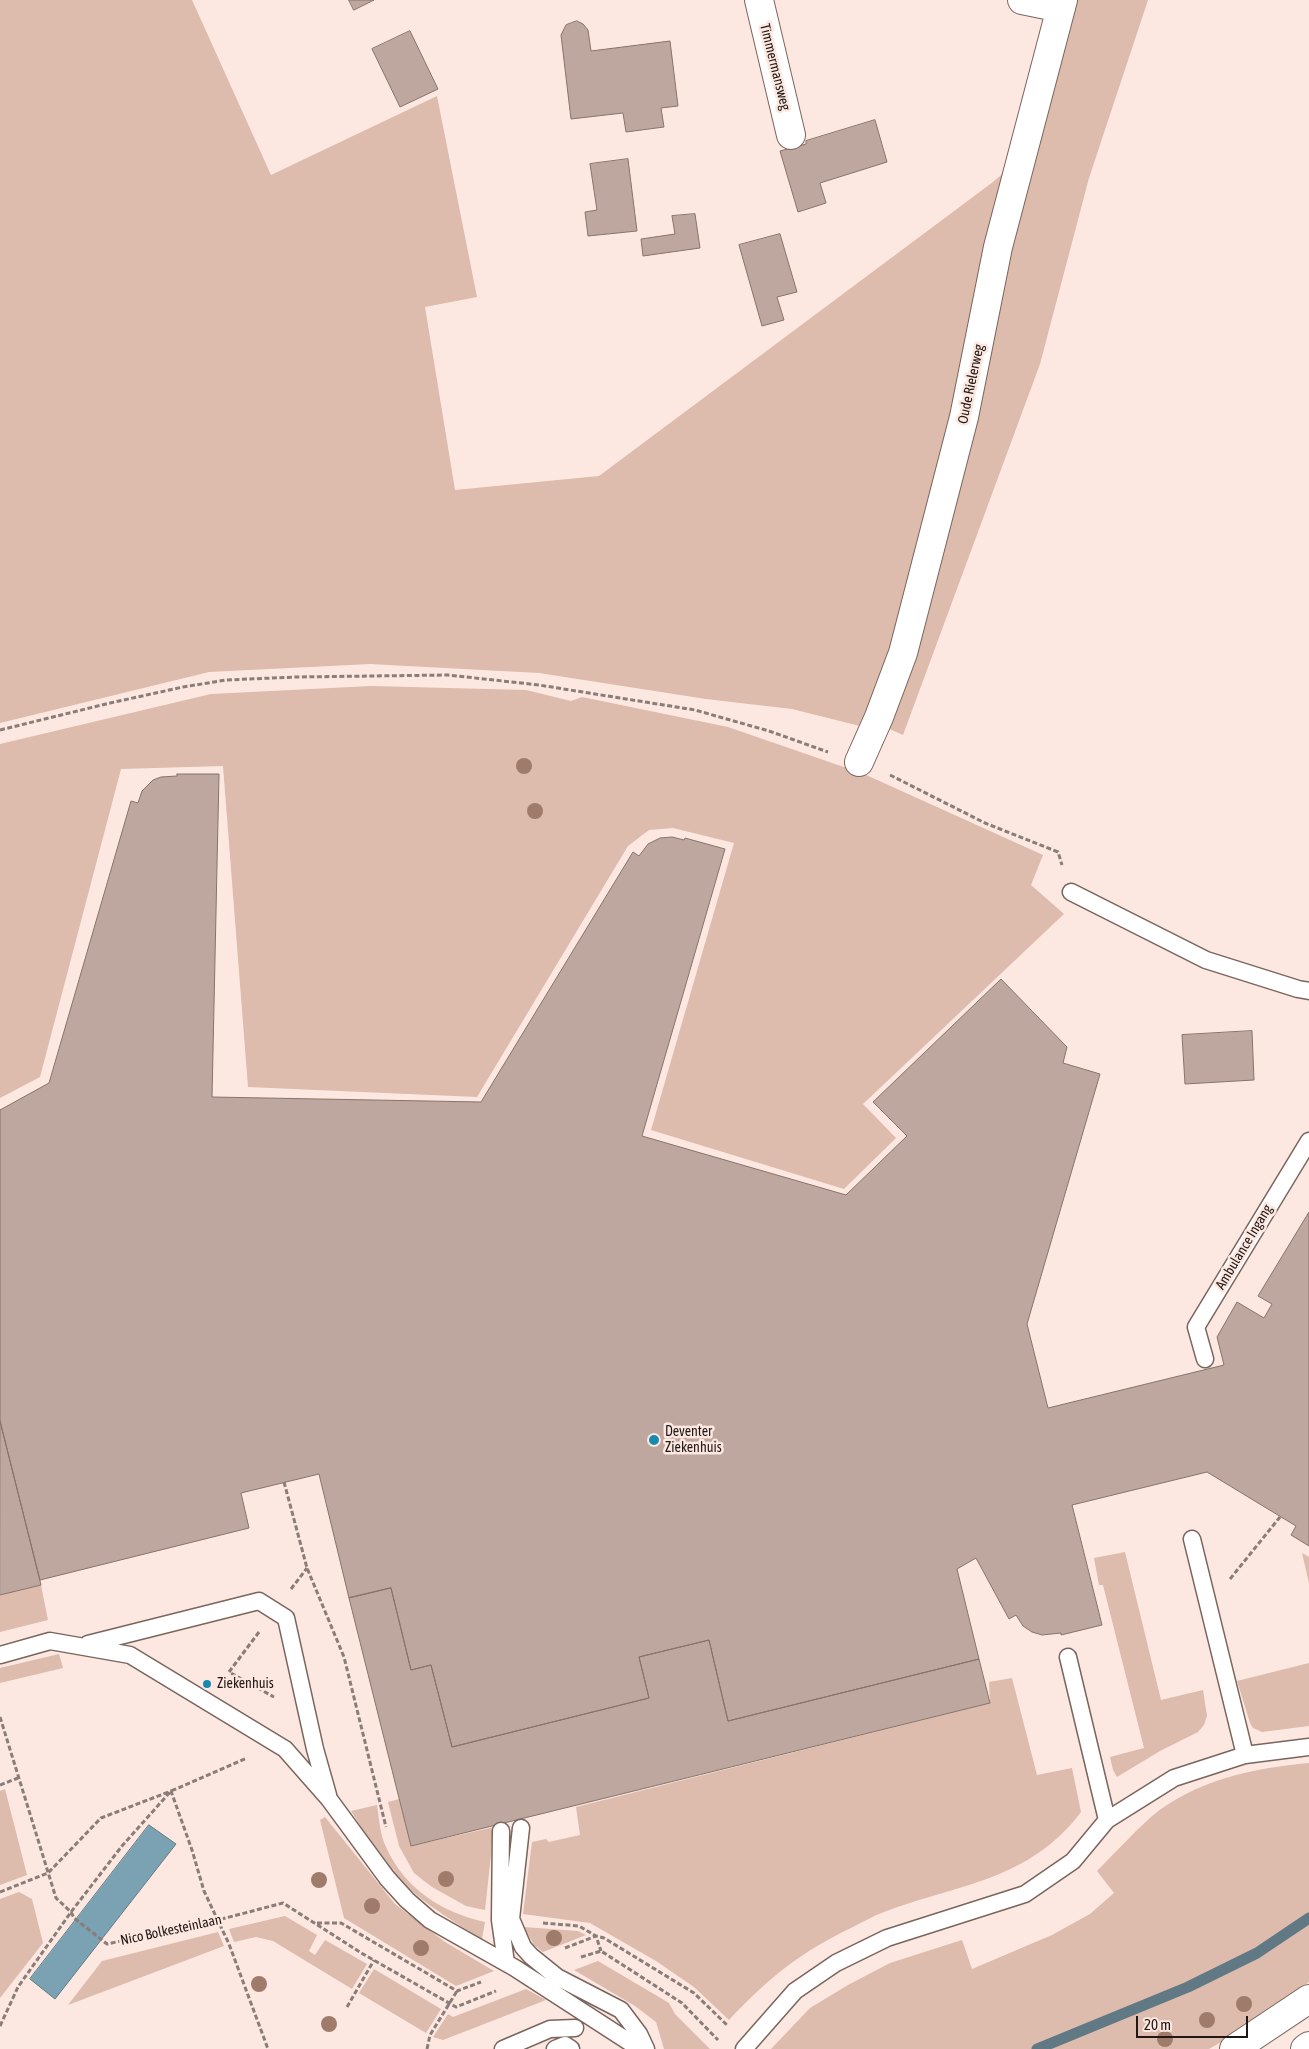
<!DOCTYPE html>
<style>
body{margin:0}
#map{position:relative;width:1309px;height:2049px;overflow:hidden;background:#fce8e1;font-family:"Asap Condensed",sans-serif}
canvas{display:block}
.scale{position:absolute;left:1136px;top:2016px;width:112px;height:22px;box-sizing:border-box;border:2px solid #211815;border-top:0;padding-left:6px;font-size:15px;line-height:18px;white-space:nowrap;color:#211815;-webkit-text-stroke:4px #fce8e1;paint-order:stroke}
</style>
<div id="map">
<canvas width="1309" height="2049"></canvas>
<div class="scale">20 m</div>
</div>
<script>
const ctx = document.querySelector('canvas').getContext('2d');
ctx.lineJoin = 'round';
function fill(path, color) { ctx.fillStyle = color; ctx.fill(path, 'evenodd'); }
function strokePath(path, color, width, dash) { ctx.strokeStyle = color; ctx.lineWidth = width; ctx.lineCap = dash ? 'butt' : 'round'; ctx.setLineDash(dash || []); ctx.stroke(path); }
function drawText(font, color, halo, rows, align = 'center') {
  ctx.font = font + ' "Asap Condensed",sans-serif'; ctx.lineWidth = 5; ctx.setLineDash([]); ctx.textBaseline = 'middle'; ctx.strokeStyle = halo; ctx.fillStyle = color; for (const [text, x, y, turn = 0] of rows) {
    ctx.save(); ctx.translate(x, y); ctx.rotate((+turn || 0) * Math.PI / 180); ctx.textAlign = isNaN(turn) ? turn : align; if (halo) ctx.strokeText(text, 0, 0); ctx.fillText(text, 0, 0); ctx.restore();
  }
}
fill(new Path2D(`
 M0,0H192L271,175L437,96L477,297L425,307L455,490L599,476L993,182L1006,171L923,550L864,727L792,709L706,699L539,673L370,664L209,672L0,723Z
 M1077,0H1148L1089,178L1040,364L903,735L885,727L1015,209Z
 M371,686L526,690L571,701L582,697L728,727L864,774L1043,855L1031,885L1064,914L863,1104L896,1138L844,1189L651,1130L734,843L673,828L649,830L628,846L477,1097L248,1087L223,766L121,769L40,1077L0,1098V744L211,694Z
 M1125,1552L1161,1700L1203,1690L1207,1716L1204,1725L1198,1732L1160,1751L1117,1777L1113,1770L1110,1757L1144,1748L1103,1585H1099L1094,1558Z
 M1302,1553L1309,1557V1583Z
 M41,1585L48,1620L0,1632V1595Z
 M59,1654L63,1668L0,1683V1668Z
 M1309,1663V1726L1262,1732L1253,1728L1250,1723L1237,1681Z
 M1012,1678L1037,1775L1072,1768L1081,1812C1029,1881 958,1884 884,1912C873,1916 863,1922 853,1927C802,1951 768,1978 729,2020L694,1987L656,1961L590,1923L523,1914L532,1842L546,1839L549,1842L580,1835L576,1807L990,1703L989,1682Z
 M1309,1763V1982L1250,2025L1209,2049H771L810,2008L848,1985L890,1963L962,1940L972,1969L1052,1935L1090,1914L1114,1893L1097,1871C1115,1853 1132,1834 1151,1817C1195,1780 1254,1768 1309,1763Z
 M5,1789L27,1875L0,1885V1791Z
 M399,1799L411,1846L494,1827L485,1910L466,1906L432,1887L414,1873L399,1846L388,1802Z
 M377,1805C379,1818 380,1835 386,1847C405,1889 441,1912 485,1922L482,1939C446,1917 411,1896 385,1863C372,1847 362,1828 351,1811Z
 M325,1817L395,1904L445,1942L494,1971L456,1986L344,1918L320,1820Z
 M19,1892L32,1899L43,1943L0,1998V1899Z
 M285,1916L317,1935L309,1951L315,1955L325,1940L367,1964L352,1989L273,1941L256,1937L234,1942L229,1929Z
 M524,1927L578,1931L586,1935L543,1952L534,1945Z
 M218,1932L224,1946L68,2005L102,1961Z
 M598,1961L669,2003L675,2014L710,2049H664L656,2022L635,2006L574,1970Z
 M374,1969L441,2009L426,2033L359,1993Z
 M526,1989L546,2000L443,2040L433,2037L448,2014L453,2017Z`), '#ddbbad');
const water = new Path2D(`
 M149,1825L176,1844L55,1999L30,1979Z`);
fill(water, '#7ba2b3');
strokePath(water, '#607984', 1);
strokePath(new Path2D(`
 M1037,2049L1188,1987L1257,1953L1309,1918`), '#607984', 11);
const building = new Path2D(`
 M349,0H374L354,10Z
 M577,21L583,24L588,30L591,51L670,41L678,106L661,108L664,127L626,132L623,113L571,119L561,35L566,25Z
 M410,31L438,89L400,107L372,49Z
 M875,120L887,162L820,183L826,203L798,212L780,151L806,144V141Z
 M628,159L637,231L588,236L585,212L597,210L590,164Z
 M695,214L700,248L643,256L641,239L675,234L672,216Z
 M780,234L797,292L777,297L784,320L762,326L739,245Z
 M177,774H219L212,1097L481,1102L633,852L639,856L648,844L660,838L672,837L684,840L685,838L725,849L642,1136L846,1195L907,1136L873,1102L1001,979L1067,1047L1063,1063L1100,1074L1027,1324L1048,1408L1224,1365L1217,1337L1237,1302L1264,1318L1272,1304L1258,1296L1309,1212V1546L1291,1535L1296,1526L1207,1472L1072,1505L1102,1625L1061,1635V1633L1042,1635L1032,1632L1023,1626L1016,1615L1009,1619L976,1558L957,1569L979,1659L728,1721L709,1640L639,1657L649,1698L452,1747L431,1665L411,1670L391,1588L349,1598L319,1474L241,1493L249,1528L40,1580L0,1421V1110L49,1083L131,801L138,803L142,791L153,780L161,777L177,776Z
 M1252,1031L1254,1080L1185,1084L1182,1035Z
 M0,1421L41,1585L0,1595Z
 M391,1588L411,1670L431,1665L452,1747L649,1698L639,1657L709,1640L728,1721L979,1659L990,1703L411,1846L349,1598Z`);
fill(building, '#bea79e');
strokePath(building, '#88736b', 1);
const lane = new Path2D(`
 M1071,892L1206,960L1298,989L1309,991
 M1205,1359L1196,1327L1309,1141
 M1192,1539L1245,1755
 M88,1644L259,1601L286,1618L315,1749L328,1795
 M0,1655L50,1641L130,1655L285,1749L329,1799L387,1878L407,1900L430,1920L515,1968L640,2049
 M1068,1657L1107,1820
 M521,1828L511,1919L523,1947L531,1956L557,1977L621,2010L639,2034L646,2049
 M501,1831L500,1920L506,1963
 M503,2049L550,2029L575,2028
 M555,2049L565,2045L571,2049
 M744,2049L795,1991L836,1963L887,1938L1025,1894L1073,1861L1107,1820L1174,1778L1245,1755L1309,1747`);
const street = new Path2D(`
 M759,0L791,135
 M1022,0L1061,8
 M859,762L879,717L903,653L964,417L998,247L1063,0`);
const secondary = new Path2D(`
 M1234,2049L1309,1999
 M1305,2049L1309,2046`);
strokePath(lane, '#7a655d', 19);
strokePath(street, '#7a655d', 30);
strokePath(secondary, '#7a655d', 30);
strokePath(new Path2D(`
 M0,730L110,703L183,687L226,680L296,677L448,675L539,685L695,710L769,731L828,752
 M890,775L985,823L1058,852L1062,865
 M284,1482L307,1568L344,1657L386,1827
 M1230,1579L1280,1517
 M291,1589L307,1568
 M259,1632L229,1672L274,1697
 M0,1717L56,1898L71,1912L74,1918L107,1944L218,1920L283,1903L363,1954L456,2007L496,1991
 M0,1785L18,1778
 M0,1892L48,1873L101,1818L171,1791L192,1850L204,1891L229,1944L268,2049
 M317,1923H341L457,1991L481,1982
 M543,1923L579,1926L596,1936L601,1951
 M565,1948L596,1936L604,1938L694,1993L728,2026
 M581,1957L601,1951L682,2003L718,2040
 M347,2007L374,1960
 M0,2026L18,1987L71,1912L122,1846L171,1791L247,1758
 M427,2049L430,2035L457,1991`), '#8a7c77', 3, [5, 2.5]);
strokePath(lane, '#fff', 16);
strokePath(street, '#fff', 28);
strokePath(secondary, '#fff', 28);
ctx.fillStyle = '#9f7b6c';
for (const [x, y] of [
 [524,766],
 [535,811],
 [446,1879],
 [319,1880],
 [372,1906],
 [554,1938],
 [421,1948],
 [259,1984],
 [1244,2004],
 [1207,2020],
 [329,2024],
 [1165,2039]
]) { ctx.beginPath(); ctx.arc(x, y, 8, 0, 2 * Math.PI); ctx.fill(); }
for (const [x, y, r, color] of [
 [654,1440,6,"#198aaf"],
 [207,1684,5,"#198aaf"]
]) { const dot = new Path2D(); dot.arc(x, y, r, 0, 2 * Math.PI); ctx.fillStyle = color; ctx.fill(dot); strokePath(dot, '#fce8e1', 2); }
drawText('14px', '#211815', '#fce8e1', [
 ["Timmermansweg",775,67,76],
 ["Oude Rielerweg",971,384,-78],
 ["Ambulance Ingang",1244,1247,-59],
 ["Nico Bolkesteinlaan",171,1930,-12]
]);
drawText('14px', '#211815', '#fce8e1', [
 ["Deventer",665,1432],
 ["Ziekenhuis",665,1448],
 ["Ziekenhuis",217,1684]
], 'left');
</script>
